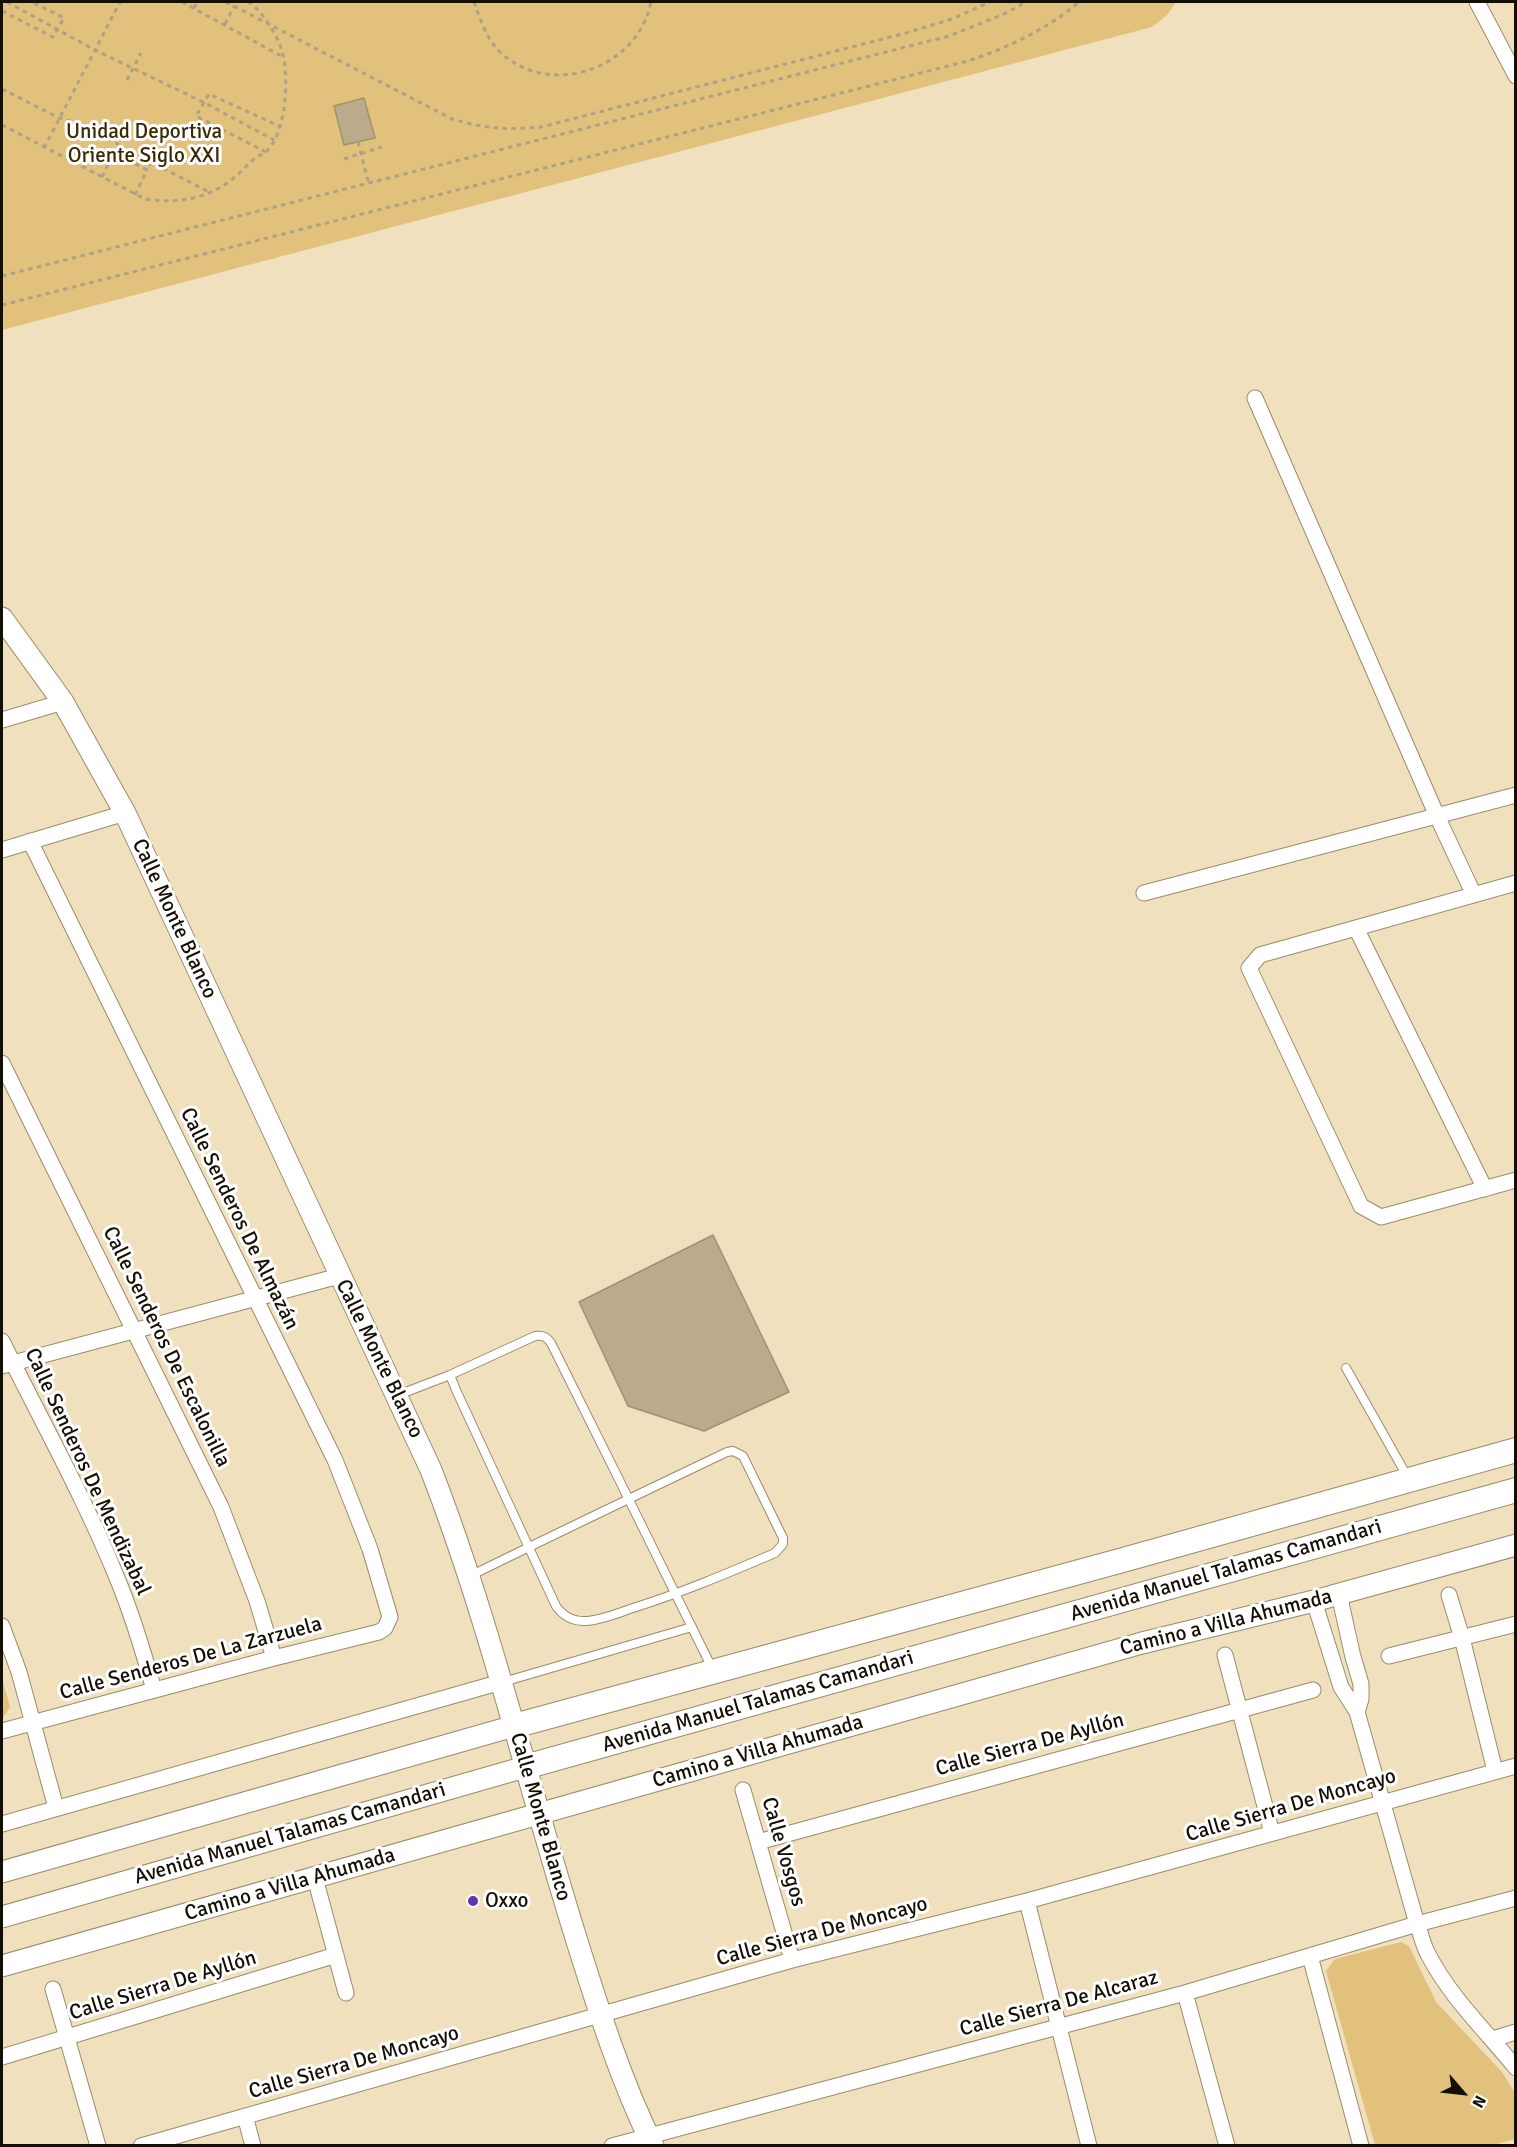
<!DOCTYPE html>
<meta charset="utf-8">
<style>
body{margin:0}
#map{position:relative;width:1517px;height:2147px;overflow:hidden;background:#f0e0bd;font-family:Signika,sans-serif}
canvas{display:block}
.frame{position:absolute;inset:0;border:3px solid #140f04;pointer-events:none}
.north{position:absolute;left:1433px;top:2063px;width:60px;height:60px;-webkit-text-stroke:4px #fff;paint-order:stroke;rotate:118deg;font-size:16px;font-weight:700;line-height:24px;text-align:center;color:#140f04}
.north::after{content:'';display:block;margin:auto;width:21px;height:27px;background:#140f04;clip-path:polygon(50% 0,100% 100%,50% 72%,0 100%)}
</style>
<div id="map">
<canvas width="1517" height="2147"></canvas>
<div class="frame"></div>
<div class="north">N</div>
</div>
<script>
const ctx = document.querySelector('canvas').getContext('2d');
ctx.lineJoin = 'round';
function fill(path, color) { ctx.fillStyle = color; ctx.fill(path, 'evenodd'); }
function strokePath(path, color, width, dash) { ctx.strokeStyle = color; ctx.lineWidth = width; ctx.lineCap = dash ? 'butt' : 'round'; ctx.setLineDash(dash || []); ctx.stroke(path); }
function drawText(font, color, halo, rows, align = 'center') {
  ctx.font = font + ' Signika,sans-serif'; ctx.lineWidth = 6; ctx.setLineDash([]); ctx.textBaseline = 'middle'; ctx.strokeStyle = halo; ctx.fillStyle = color; for (const [text, x, y, turn = 0] of rows) {
    ctx.save(); ctx.translate(x, y); ctx.rotate((+turn || 0) * Math.PI / 180); ctx.textAlign = isNaN(turn) ? turn : align; if (halo) ctx.strokeText(text, 0, 0); ctx.fillText(text, 0, 0); ctx.restore();
  }
}
fill(new Path2D(`
 M2,2H1176L1167,15L1152,27L2,330Z
 M2,1678L10,1707L2,1719Z
 M1401,1942L1409,1946L1436,2002L1502,2072L1515,2093V2139L1493,2145H1375L1326,1971L1335,1959Z`), '#e2c17c');
const building = new Path2D(`
 M364,98L375,138L344,145L334,106Z
 M713,1235L789,1392L704,1431L628,1406L579,1302Z`);
fill(building, '#bbab8a');
strokePath(building, '#a09171', 1.5);
const lane = new Path2D(`
 M1346,1368L1407,1476
 M398,1395L450,1375
 M470,1576C555,1534 641,1493 727,1452L733,1451L743,1456L783,1538V1544L775,1553C728,1573 681,1593 633,1608C618,1613 599,1621 584,1621C572,1621 563,1616 556,1606L456,1390L450,1375L535,1336C543,1335 547,1337 551,1343C605,1451 659,1560 712,1668
 M503,1682L692,1627`);
const street = new Path2D(`
 M1477,2L1516,76
 M1255,398L1437,816L1474,895
 M2,720L63,702
 M2,850L125,813
 M1516,883L1260,955L1249,968L1361,1206L1381,1217L1516,1180
 M1144,893L1516,795
 M1356,928L1485,1189
 M2,1063L221,1507L257,1601L274,1658
 M2,1341C40,1418 82,1493 115,1573C131,1611 143,1650 154,1690
 M2,1366L339,1276
 M1339,1594L1353,1657L1361,1684V1699L1357,1712
 M1449,1595L1462,1638L1495,1771
 M1314,1601L1341,1687L1357,1712L1417,1924C1421,1934 1423,1945 1428,1954C1450,1997 1486,2031 1516,2068
 M2,1626L19,1672L56,1808
 M1225,1655L1272,1833
 M1389,1656L1516,1624
 M2,1731L274,1658L379,1632L385,1628L390,1617L370,1549L335,1460L30,841
 M743,1790L792,1960
 M2,1824L501,1682
 M758,1842L1313,1690
 M315,1878L346,1993
 M1027,1901L1089,2146
 M1310,1956L1361,2146
 M53,1989L98,2146
 M1185,1993L1227,2146
 M1493,2039L1516,2032
 M2,2057L336,1955
 M245,2116L253,2146
 M141,2146L792,1960L1027,1901L1516,1766
 M612,2146L1185,1993L1417,1924L1516,1898`);
const secondary = new Path2D(`
 M2,618L63,702L125,813L431,1470C490,1622 527,1782 576,1938C598,2008 620,2079 653,2146
 M2,1872L514,1726
 M2,1917L525,1767
 M2,1966L1142,1643L1314,1601L1516,1545`);
const primary = new Path2D(`
 M514,1726L1123,1560L1516,1450
 M525,1767L1516,1490`);
strokePath(lane, '#9a8b6b', 10);
strokePath(street, '#9a8b6b', 17);
strokePath(secondary, '#9a8b6b', 23);
strokePath(primary, '#9a8b6b', 26);
strokePath(new Path2D(`
 M7,2L95,50L203,102L274,140
 M182,2L283,57
 M226,2L452,119C487,129 506,130 541,127L906,33L952,19L990,2
 M474,2C480,18 486,38 499,51C549,100 638,69 651,2
 M194,8L197,2
 M2,11L53,37L64,18L32,2
 M225,24L234,6
 M127,80L141,53
 M2,89L59,118L78,123L118,144L114,152L147,170L151,162L209,192
 M2,125L145,199C178,204 209,199 235,177C242,171 248,164 255,158C259,155 264,154 267,151C286,131 288,85 284,59C281,40 264,13 249,2
 M358,142L369,184
 M44,148L120,2
 M266,152L196,116L209,94L279,126
 M344,159L382,147
 M102,177L114,152
 M135,195L147,170
 M2,276L949,36L1004,14L1026,2
 M2,305L968,61C1007,48 1048,29 1079,2`), '#aea185', 3, [4.5, 4.5]);
strokePath(lane, '#fff', 8);
strokePath(street, '#fff', 15);
strokePath(secondary, '#fff', 21);
strokePath(primary, '#fff', 24);
for (const [x, y, r, color] of [
 [473,1901,6,"#6234ac"]
]) { const dot = new Path2D(); dot.arc(x, y, r, 0, 2 * Math.PI); ctx.fillStyle = color; ctx.fill(dot); strokePath(dot, '#fff', 2); }
drawText('21px', '#392900', '#fff', [
 ["Unidad Deportiva",144,132],
 ["Oriente Siglo XXI",144,156]
]);
drawText('21px', '#140f04', '#fff', [
 ["Calle Monte Blanco",174,919,65],
 ["Calle Senderos De Almazán",239,1219,64],
 ["Calle Senderos De Escalonilla",166,1347,64],
 ["Calle Monte Blanco",379,1359,64],
 ["Calle Senderos De Mendizabal",87,1472,65],
 ["Avenida Manuel Talamas Camandari",1226,1571,-16],
 ["Camino a Villa Ahumada",1226,1623,-14],
 ["Calle Senderos De La Zarzuela",191,1659,-15],
 ["Avenida Manuel Talamas Camandari",758,1702,-16],
 ["Calle Sierra De Ayllón",1030,1745,-15],
 ["Camino a Villa Ahumada",758,1752,-16],
 ["Calle Sierra De Moncayo",1291,1806,-16],
 ["Calle Monte Blanco",540,1817,74],
 ["Avenida Manuel Talamas Camandari",290,1834,-16],
 ["Calle Vosgos",783,1852,74],
 ["Camino a Villa Ahumada",290,1885,-16],
 ["Calle Sierra De Moncayo",822,1932,-15],
 ["Calle Sierra De Ayllón",163,1986,-17],
 ["Calle Sierra De Alcaraz",1059,2004,-15],
 ["Calle Sierra De Moncayo",354,2063,-16]
]);
drawText('21px', '#140f04', '#fff', [
 ["Oxxo",485,1901]
], 'left');
</script>
